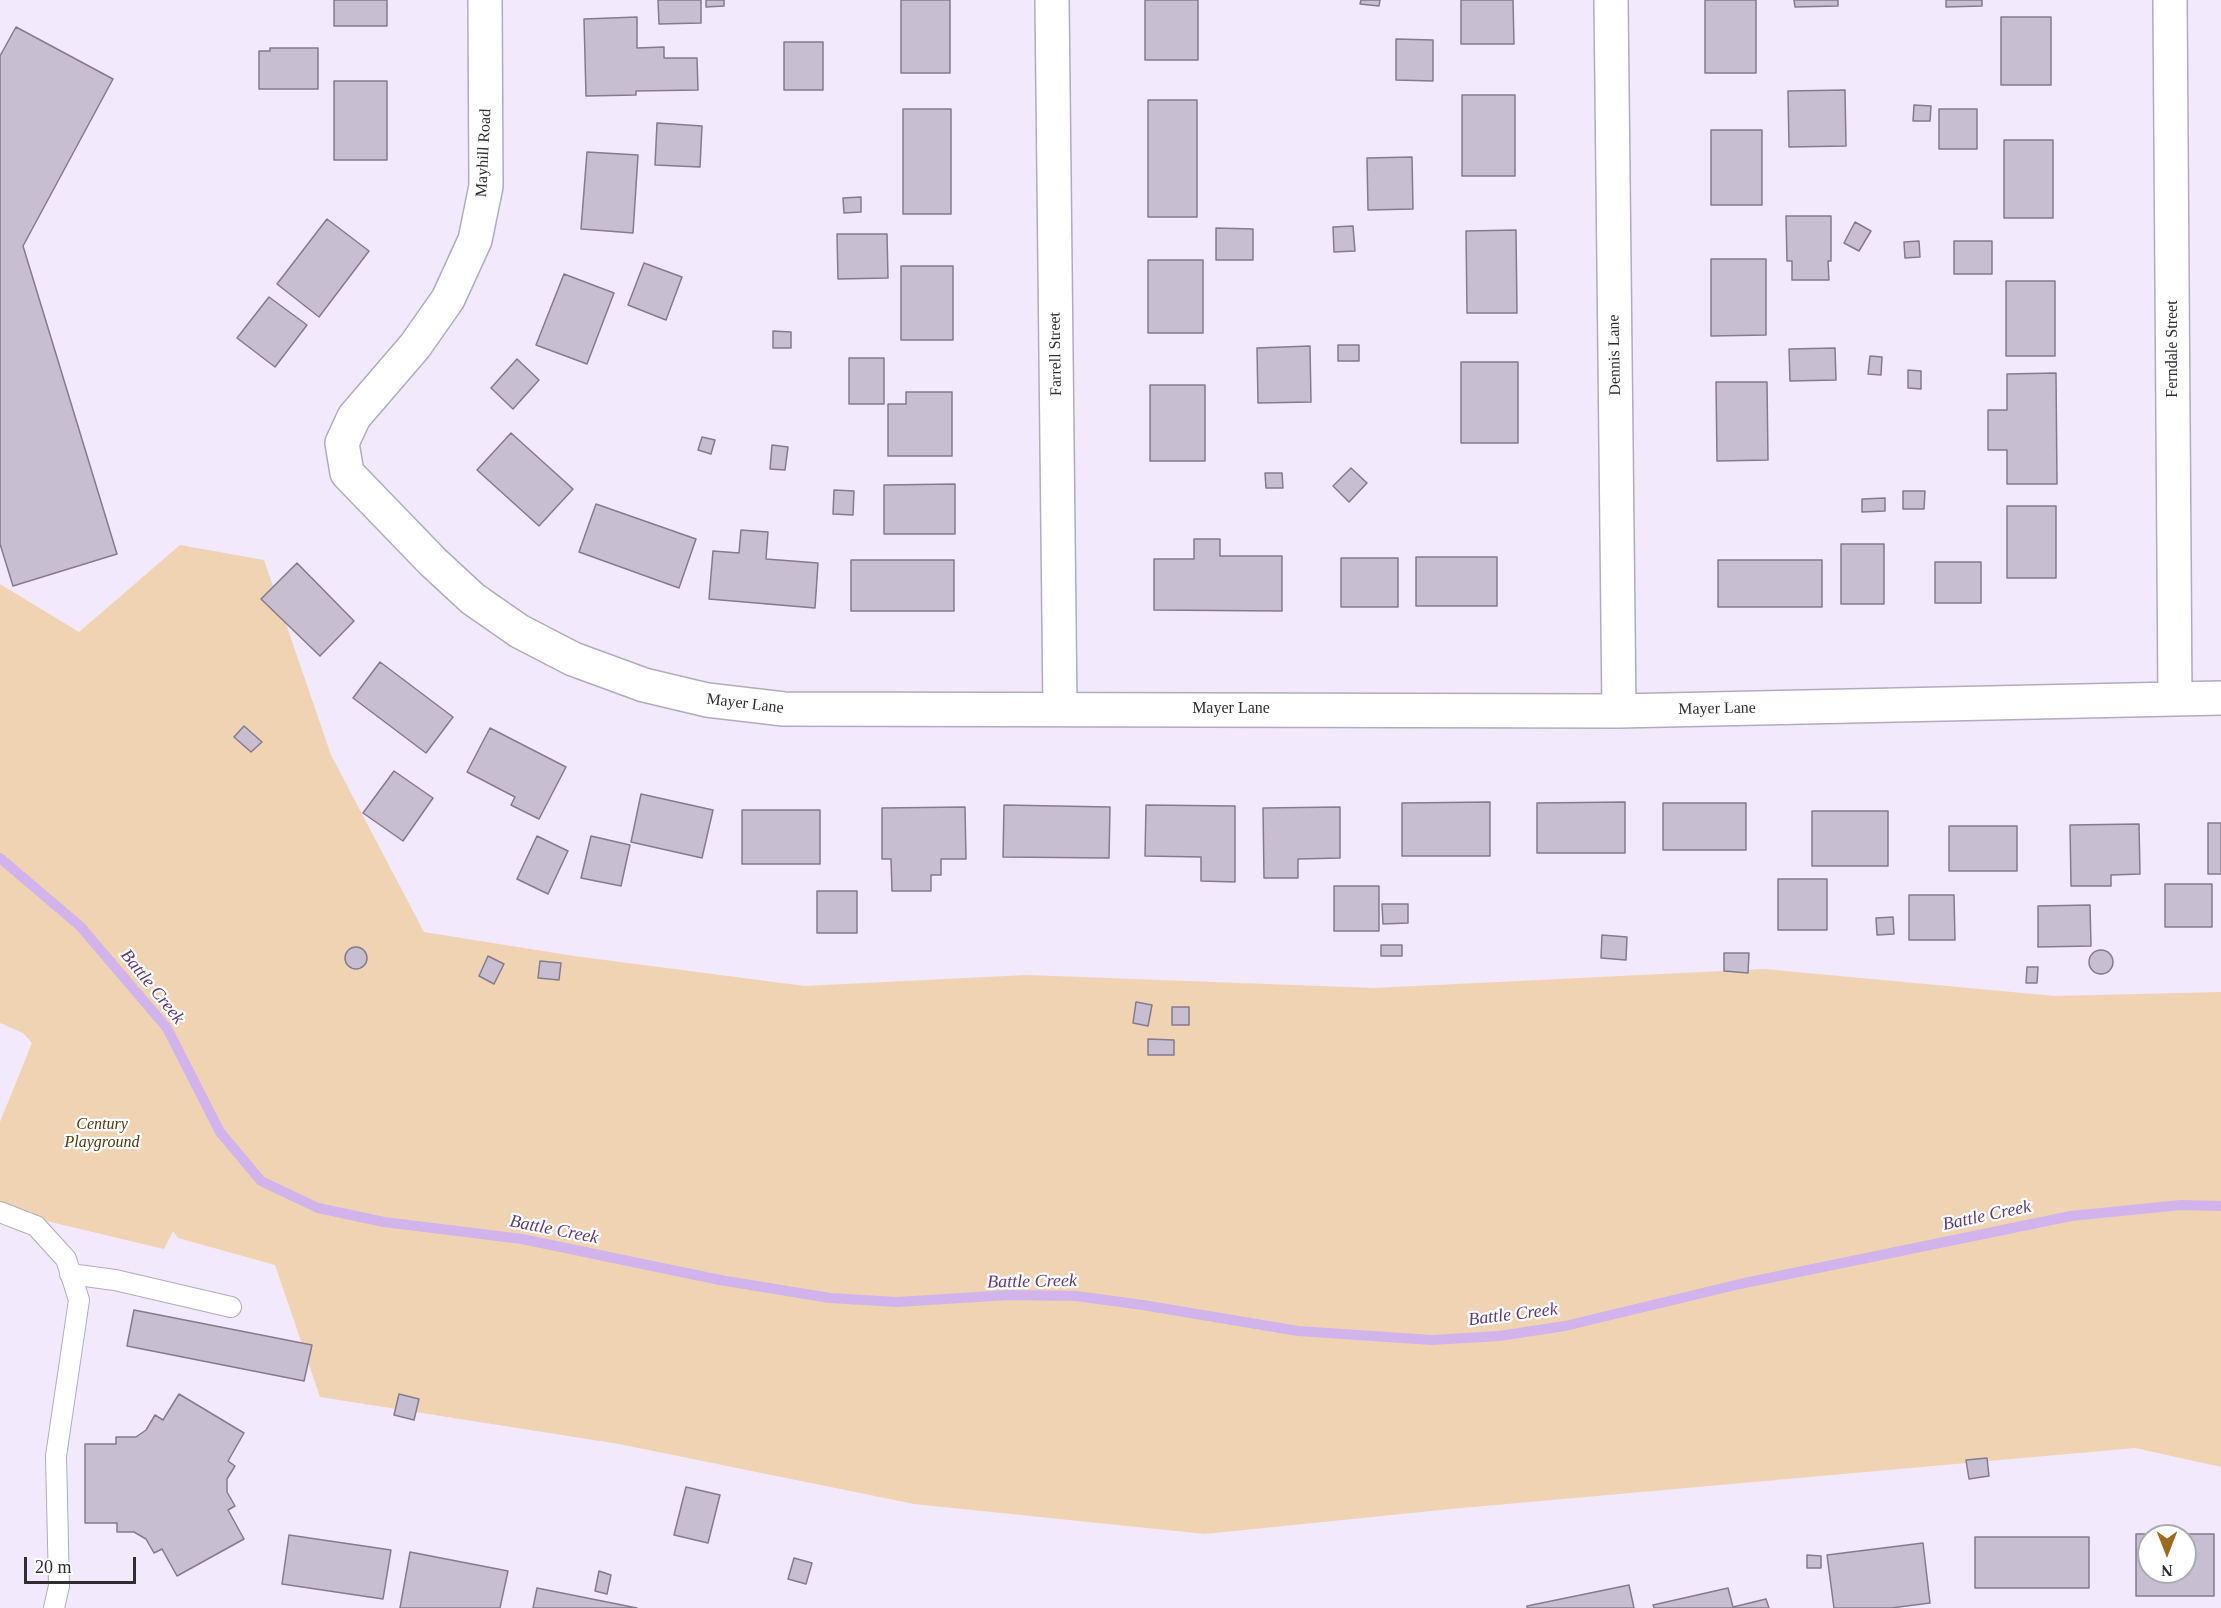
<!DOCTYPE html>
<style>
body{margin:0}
#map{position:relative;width:2221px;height:1608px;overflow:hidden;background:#f3e9fd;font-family:"Times New Roman",serif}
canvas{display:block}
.north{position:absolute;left:2137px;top:1524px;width:60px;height:60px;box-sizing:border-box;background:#fff;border:2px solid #acabad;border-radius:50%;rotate:180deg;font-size:16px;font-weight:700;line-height:24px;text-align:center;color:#2f2c33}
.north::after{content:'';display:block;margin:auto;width:21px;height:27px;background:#9e6921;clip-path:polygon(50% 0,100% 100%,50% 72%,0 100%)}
.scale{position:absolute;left:24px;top:1557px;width:112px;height:27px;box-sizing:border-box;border:3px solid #2f2c33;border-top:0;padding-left:8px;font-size:18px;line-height:21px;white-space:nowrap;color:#2f2c33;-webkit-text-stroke:4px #fff;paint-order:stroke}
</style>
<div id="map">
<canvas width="2221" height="1608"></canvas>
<div class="north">N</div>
<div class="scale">20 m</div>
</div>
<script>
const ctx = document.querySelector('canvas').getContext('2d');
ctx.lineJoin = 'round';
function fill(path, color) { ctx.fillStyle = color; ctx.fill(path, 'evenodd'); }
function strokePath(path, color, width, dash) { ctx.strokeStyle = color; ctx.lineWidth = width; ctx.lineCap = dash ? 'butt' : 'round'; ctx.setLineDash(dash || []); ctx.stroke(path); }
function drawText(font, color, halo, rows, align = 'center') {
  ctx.font = font + ' "Times New Roman",serif'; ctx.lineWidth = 4.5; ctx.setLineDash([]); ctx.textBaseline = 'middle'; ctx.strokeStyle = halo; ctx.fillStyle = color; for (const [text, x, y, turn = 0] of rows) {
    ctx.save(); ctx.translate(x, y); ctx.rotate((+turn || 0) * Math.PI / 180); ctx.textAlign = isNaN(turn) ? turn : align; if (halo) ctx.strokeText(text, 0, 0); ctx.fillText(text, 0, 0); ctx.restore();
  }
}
fill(new Path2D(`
 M180,545L264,560L331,755L424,932L574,956L805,986L1027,975L1374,988L1764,969L2055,996L2221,992V1467L2135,1448L1451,1509L1205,1534L914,1504L619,1444L320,1397L275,1265L178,1238L173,1231L164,1249L0,1210V1122L32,1043L23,1033L0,1023V584L79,632Z`), '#f0d3b3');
strokePath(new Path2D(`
 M0,858L80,926L167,1028L220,1132L261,1181L318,1208L384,1222L522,1239L720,1280L830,1298L897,1302L1009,1295L1076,1296L1143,1305L1298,1331L1432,1340L1499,1336L1565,1326L1740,1284L2071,1216L2181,1205L2221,1206`), '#d0b4eb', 10);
const building = new Path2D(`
 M334,0H387V26H334Z
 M658,0H701V23L659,24Z
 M706,0H724V6L706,7Z
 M901,0H950V73H901Z
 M1145,0H1198V60H1145Z
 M1361,0H1380L1379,6L1360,4Z
 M1461,0H1513L1514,44H1461Z
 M1705,0H1756V73H1705Z
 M1794,0H1838V6L1795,7Z
 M1946,0H1982V6L1946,7Z
 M637,17V48L664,47V58H697L698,90L636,91V95L586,96L584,19Z
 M2001,17H2051V85H2001Z
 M16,27L113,79L23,246L117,554L13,586L0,544V56Z
 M1396,39L1433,40V81L1396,80Z
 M784,42H823V90H784Z
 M270,48H318V89H259V51H270Z
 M334,81H387V160H334Z
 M1845,90L1846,146L1789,147L1788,91Z
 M1462,95H1515V176H1462Z
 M1148,100H1197V217H1148Z
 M1914,105L1931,106L1930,121H1913Z
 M903,109H951V214H903Z
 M1939,109H1977V149H1939Z
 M657,123L702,126L700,167L655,165Z
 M1711,130H1762V205H1711Z
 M2004,140H2053V218H2004Z
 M587,152L638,155L633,233L581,229Z
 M1412,157L1413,209L1368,210L1367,158Z
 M861,197V212L844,213L843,198Z
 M1786,216H1831V261H1828L1829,280H1792V261H1787Z
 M327,219L369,251L319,317L277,284Z
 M1855,222L1871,231L1859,251L1844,243Z
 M1353,226L1355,251L1334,252L1333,227Z
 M1216,228L1253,229V260H1216Z
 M1516,230L1517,313H1467L1466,231Z
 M837,234H887L888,278L838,279Z
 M1919,241L1920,257L1905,258L1904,242Z
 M1954,241H1992V274H1954Z
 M1711,259H1766V335L1711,336Z
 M1148,260H1203V333H1148Z
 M644,263L682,277L666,320L628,305Z
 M901,266H953V340H901Z
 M564,274L614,293L587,364L536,345Z
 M2006,281H2055V356H2006Z
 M269,297L307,325L275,367L237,338Z
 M773,331L791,332V348H773Z
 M1338,345H1359V361H1338Z
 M1310,346L1311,402L1258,403L1257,348Z
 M1835,348L1836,380L1790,381L1789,349Z
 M1870,356L1882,357L1881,375L1868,374Z
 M849,358H884V404H849Z
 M517,359L539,380L513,409L491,388Z
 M1461,362H1518V443H1461Z
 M1908,370L1921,371V389L1908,388Z
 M2056,373L2057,484H2007V450H1988V410H2007V374Z
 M1716,382H1767L1768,460L1717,461Z
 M1150,385H1205V461H1150Z
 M906,392H952V456H888V404H906Z
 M511,433L573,489L539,526L477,470Z
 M702,437L715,440L711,454L698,450Z
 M772,445L788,447L785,470L770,469Z
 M1351,468L1367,483L1349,502L1333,486Z
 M1265,473H1282L1283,488H1266Z
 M955,484V534H884V485Z
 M834,490L854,491L853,515L833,514Z
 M1903,491H1925L1924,509H1903Z
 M1885,498V511L1862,512V499Z
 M596,504L696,539L679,588L579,552Z
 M2007,506H2056V578H2007Z
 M741,530L768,532L766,559L818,563L815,608L709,599L713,551L739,553Z
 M1194,539H1220V556H1282V611L1154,610V559H1194Z
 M1841,544H1884V604H1841Z
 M1416,557H1497V606H1416Z
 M1341,558H1398V607H1341Z
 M851,560H954V611H851Z
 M1718,560H1822V607H1718Z
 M1935,562H1981V603H1935Z
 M297,563L354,621L320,656L261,599Z
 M380,662L453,717L426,753L353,698Z
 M244,726L262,742L251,752L234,737Z
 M490,728L566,767L539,819L511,805L515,797L467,772Z
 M394,771L433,798L403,841L363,813Z
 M641,794L713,810L702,858L631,842Z
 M1490,802V856H1402V803Z
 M1625,802V853H1537V803Z
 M1663,803H1746V850H1663Z
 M1004,805L1110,807L1109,858L1003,857Z
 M1146,805L1235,806V882L1201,881V857L1145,856Z
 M965,807L966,859H941V875H931V891H892L891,859H882V808Z
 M1340,807V858L1298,859V878H1264L1263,808Z
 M742,810H820V864H742Z
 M1812,811H1888V866H1812Z
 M2208,823H2221V874H2208Z
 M2139,824L2140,874L2111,875V886H2071L2070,825Z
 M1949,826H2017V871H1949Z
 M537,836L568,851L548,894L517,879Z
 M591,836L630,845L621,886L581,878Z
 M1778,879H1827V930H1778Z
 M2165,884H2212V927H2165Z
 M1334,886H1379V931H1334Z
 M817,891H857V933H817Z
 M1909,895H1954L1955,940H1909Z
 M1382,904H1408V923L1383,924Z
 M2090,905L2091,946L2038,947V906Z
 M1893,917L1894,934L1877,935L1876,918Z
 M1602,935L1627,937L1626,960L1601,958Z
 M1381,945H1402V956H1381Z
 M345 958a11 11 0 1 1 22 0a11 11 0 1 1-22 0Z
 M2089 962a12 12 0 1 1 24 0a12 12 0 1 1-24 0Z
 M1724,953H1749L1748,973L1724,971Z
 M488,956L504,964L494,984L479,976Z
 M540,961L561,963L559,980L538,978Z
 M2027,967H2038L2037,983H2026Z
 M1136,1002L1152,1005L1148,1026L1133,1023Z
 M1172,1007H1189V1025H1172Z
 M1148,1039L1174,1040V1055H1148Z
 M134,1310L312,1345L304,1381L127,1346Z
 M179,1394L244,1433L228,1461L235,1466L227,1479V1492L235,1506L228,1510L244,1539L177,1576L162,1549L154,1553L146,1539L134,1532H117V1523H85V1444H116V1437H136L146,1430L155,1415L163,1420Z
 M399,1394L419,1399L414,1420L394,1415Z
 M1987,1458L1989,1476L1969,1479L1966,1460Z
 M686,1487L720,1495L708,1543L674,1535Z
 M2136,1534H2214V1596H2136ZM2149,1536H2185V1572H2149Z
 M289,1535L391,1550L383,1599L282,1584Z
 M1975,1537H2089V1588H1975Z
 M1923,1543L1930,1603L1891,1608H1834L1827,1555Z
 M410,1552L508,1571L500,1608H400Z
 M1807,1555L1821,1556V1568H1807Z
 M794,1558L812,1563L806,1584L788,1579Z
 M599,1571L611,1575L607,1594L595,1591Z
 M1629,1585L1634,1608H1527V1606Z
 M537,1588L637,1608H533Z
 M1728,1588L1733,1607L1766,1599L1769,1608H1654L1653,1605Z`);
fill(building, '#c8bed2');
strokePath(building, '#847b8d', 1.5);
const lane = new Path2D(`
 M0,1212L36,1226L66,1259L79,1300L56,1456L59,1586L54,1608
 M70,1274L115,1280L231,1307`);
const street = new Path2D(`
 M485,0L486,186L475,240L448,299L415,346L354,417L342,443L347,473L433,562L473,599L519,631L573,659L644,685L707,700L784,709L1619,711L2221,698
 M1052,0L1060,708
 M1611,0L1619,711
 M2170,0L2175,698`);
strokePath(lane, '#b3aabd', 22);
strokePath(street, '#b3aabd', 36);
strokePath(lane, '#fff', 20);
strokePath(street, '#fff', 33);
drawText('16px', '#2f2c33', '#fff', [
 ["Mayhill Road",484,153,-87],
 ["Ferndale Street",2173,349,-90],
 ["Farrell Street",1056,354,-91],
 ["Dennis Lane",1615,355,-91],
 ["Mayer Lane",745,704,7],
 ["Mayer Lane",1231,709],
 ["Mayer Lane",1717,709,-1]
]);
drawText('italic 16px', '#52350d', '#fff', [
 ["Century",102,1125],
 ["Playground",102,1143]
]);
drawText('italic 18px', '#5e397c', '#fff', [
 ["Battle Creek",152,987,51],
 ["Battle Creek",1987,1216,-12],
 ["Battle Creek",554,1230,11],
 ["Battle Creek",1032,1282,-1],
 ["Battle Creek",1513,1315,-7]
]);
</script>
